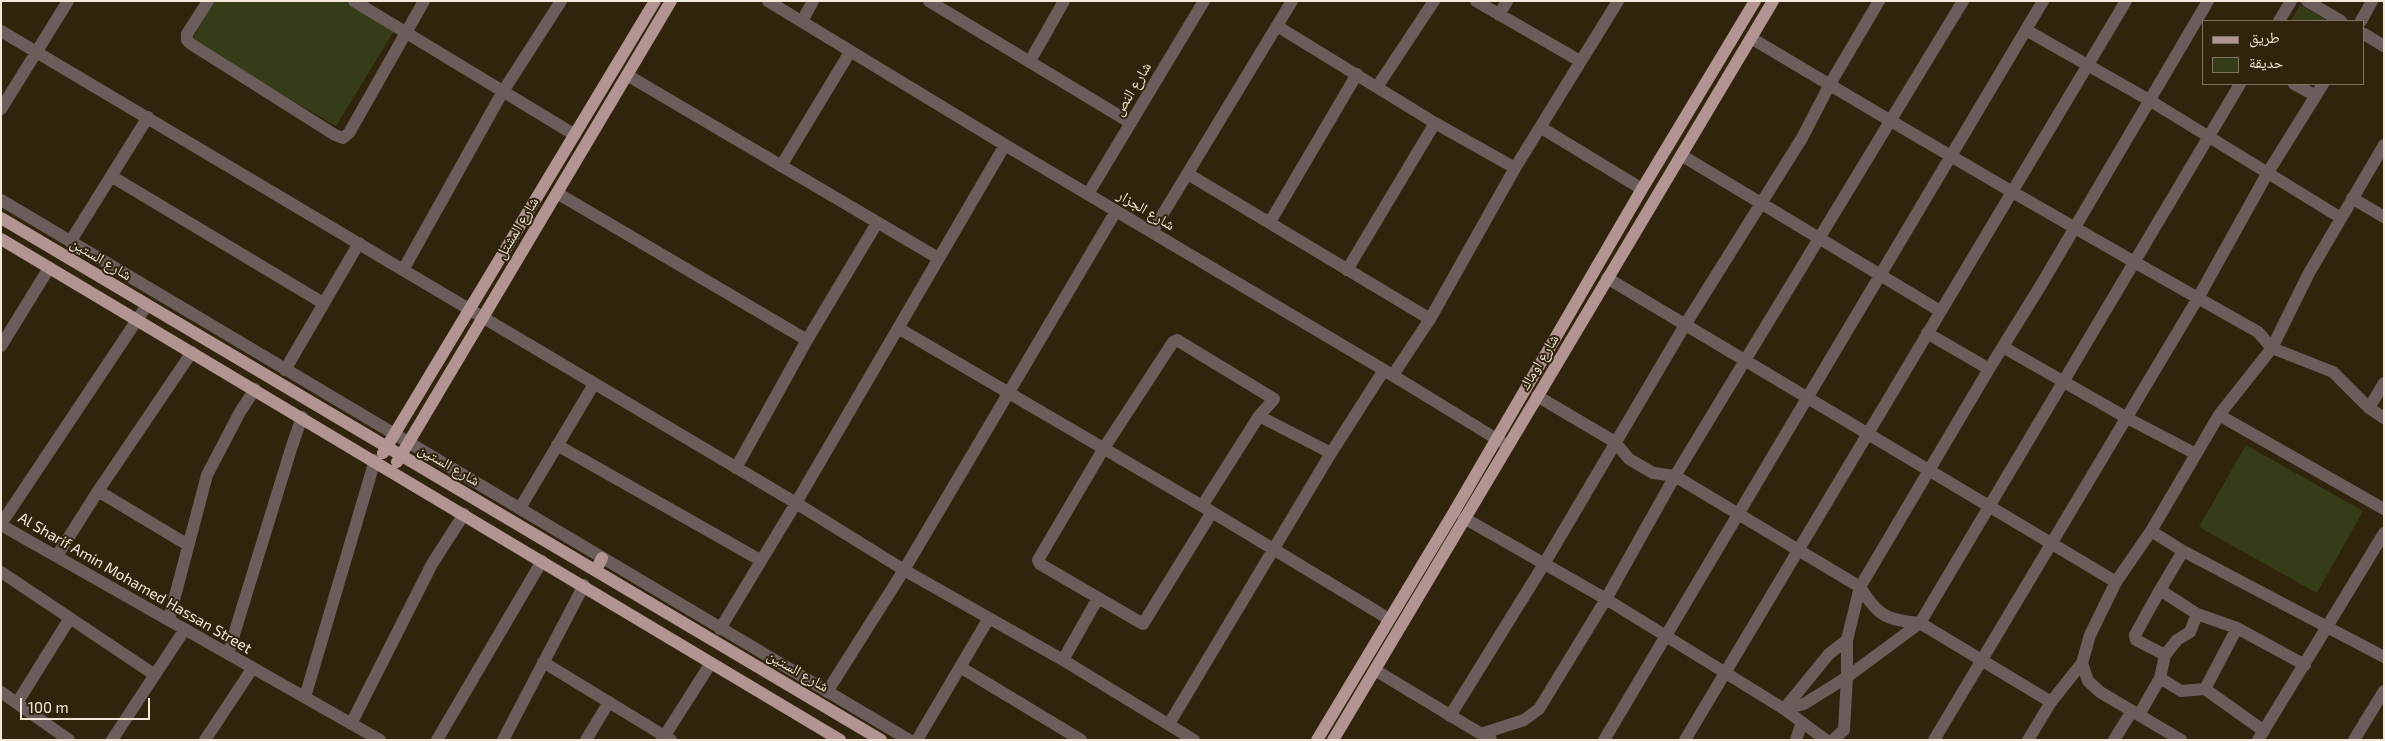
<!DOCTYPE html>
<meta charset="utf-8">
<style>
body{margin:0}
#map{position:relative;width:2385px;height:741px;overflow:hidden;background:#31240c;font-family:"Exo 2","Noto Naskh Arabic",sans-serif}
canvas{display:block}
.frame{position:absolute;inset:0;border:2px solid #f2e9db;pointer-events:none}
.legend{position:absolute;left:2202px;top:20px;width:162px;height:65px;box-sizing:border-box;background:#31240c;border:1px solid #7e735f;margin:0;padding:6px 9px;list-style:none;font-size:15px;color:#f2e9db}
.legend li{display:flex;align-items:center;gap:10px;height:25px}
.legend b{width:25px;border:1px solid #7e735f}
.scale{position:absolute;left:20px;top:698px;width:130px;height:22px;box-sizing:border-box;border:2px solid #f2e9db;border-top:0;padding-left:6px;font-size:15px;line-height:18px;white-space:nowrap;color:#f2e9db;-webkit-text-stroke:4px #31240c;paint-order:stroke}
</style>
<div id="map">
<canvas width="2385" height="741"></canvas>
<div class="frame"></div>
<ul class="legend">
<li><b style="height:6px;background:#b29493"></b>طريق</li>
<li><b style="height:14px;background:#343d18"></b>حديقة</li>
</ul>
<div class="scale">100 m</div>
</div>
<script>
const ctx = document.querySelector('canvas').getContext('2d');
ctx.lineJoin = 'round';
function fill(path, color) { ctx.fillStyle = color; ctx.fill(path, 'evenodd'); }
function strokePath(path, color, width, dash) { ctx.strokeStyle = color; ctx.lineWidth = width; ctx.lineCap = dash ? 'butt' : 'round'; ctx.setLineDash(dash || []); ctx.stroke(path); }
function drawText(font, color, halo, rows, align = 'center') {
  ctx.font = font + ' "Exo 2","Noto Naskh Arabic",sans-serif'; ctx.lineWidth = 4; ctx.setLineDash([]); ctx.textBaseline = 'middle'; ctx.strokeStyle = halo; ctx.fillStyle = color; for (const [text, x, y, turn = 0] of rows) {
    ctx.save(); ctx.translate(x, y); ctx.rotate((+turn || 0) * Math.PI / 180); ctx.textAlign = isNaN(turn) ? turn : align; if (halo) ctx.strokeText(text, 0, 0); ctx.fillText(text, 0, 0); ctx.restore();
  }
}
fill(new Path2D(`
 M214,1H345L394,31L336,126L191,42Z
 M2300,5L2328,21H2291Z
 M2246,445L2363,511L2317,593L2199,527Z`), '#343d18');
strokePath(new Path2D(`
 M208,1L187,34V40L191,44L335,135L343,138L349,133L424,1
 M354,1L575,135
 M768,1L1005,145L1384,370L1508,446
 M929,1L1131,123
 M1476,1L1580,61
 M2307,1L2341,21
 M1499,15L1507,1
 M802,21L813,1
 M2279,21L2291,1
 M2361,21L2372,1
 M1277,26L1435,123L1515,168
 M2026,30L2149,100L2341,218
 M1,31L403,270L502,93L561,1
 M2364,34L2384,46
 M1751,38C1918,138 2087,236 2258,332L2272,348L2333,372L2369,408L2384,418
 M1030,61L1064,1
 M627,75L938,258
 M2294,84L2316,96
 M1377,87L1434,1
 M1,109L68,1
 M1540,127L1642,189
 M1681,155L1940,311
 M781,166L850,52
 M1188,174L1430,319
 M111,176L323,303
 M557,193L807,340
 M1088,194L1204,1
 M2352,198L2384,217
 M1,200L909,740
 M1270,222L1357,74
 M1152,232L1292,1
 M70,242L148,117
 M403,270L796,503L904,570L1063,660L1194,740
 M1347,270L1435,123
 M1607,278L2116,582
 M898,328L1202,506L1389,619
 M1927,333L1989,369
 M1,346L49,268
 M2003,347L2127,418L2196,454
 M285,370L359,243
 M1393,375L1430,319L1515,168L1618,1
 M1537,396L1615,442L1629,459L1653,473L1675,476L1860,587C1878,616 1886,620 1920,623L2051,702
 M2369,408L2384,383
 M2219,415L2384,509
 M557,445L760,560
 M736,468L807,340L877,223
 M98,491L188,545
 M1202,506L1259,416
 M520,508L594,384
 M1212,512L1143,624L1040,564L1038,560L1104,448L1173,342L1177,340L1274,399L1259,416L1331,453
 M1464,518L1606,599L1784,709L1826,740
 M1,524L147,305
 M1,525L380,740
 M2151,531L2183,551L2384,657
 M57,556L98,491L192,352
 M1,572L155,675
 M2160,590L2135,635L2136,640L2165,655
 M2197,614L2237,628L2305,665
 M169,619L207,475L240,412L255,389
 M720,629L796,503L1005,145
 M228,654L291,449L302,417
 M1063,660L1098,598
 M543,662L671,740
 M960,667L1081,740
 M1375,670L1491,740
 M2160,678L2181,691L2205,689L2264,731
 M2205,689L2237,628
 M1,692L69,740
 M827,692L904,570L1116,211
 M305,697L375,460
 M17,703L70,618
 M1784,709L1829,654L1847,640L1860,587L1989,369L2041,285L2208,1
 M1784,709L1804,704L1847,677V640
 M2139,715L2160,678L2165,655L2177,640L2190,632L2197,614L2160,590L2183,551
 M1450,716L1544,564L1685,325L1802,138L1830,84L1879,1
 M351,724L432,564L464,514
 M1169,724L1331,453L1384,370
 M1481,734L1524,720L1539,709L1606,599L1675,476L1963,1
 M112,740L185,629
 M205,740L252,669
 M437,740L542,561
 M503,740L584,585
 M586,740L609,702
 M662,740L711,663
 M917,740L989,618
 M1604,740L2043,1
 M1685,740L2126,1
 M1796,740L1802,722
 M1833,740L1844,730L1847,677L1920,623L2240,84
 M1934,740L2198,298L2267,174L2323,84
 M2028,740L2051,702L2082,663
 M2114,740L2132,711
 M2181,740L2100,692L2088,681L2082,663L2090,635L2116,582L2151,531L2219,415L2272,348L2309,273L2384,145
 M2258,740L2384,533
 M2354,740L2384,691`), '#6c5d5d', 12);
strokePath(new Path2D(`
 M1,218L881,740
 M1,239L840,740
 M383,453L655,1
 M397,462L671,1
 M596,570L602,558
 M1317,740L1454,512L1642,189L1755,1
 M1333,740L1773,1`), '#b29493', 12);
drawText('15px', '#f2e9db', '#31240c', [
 ["شارع النص",1132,89,-59],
 ["شارع الجزار",1146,210,31],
 ["شارع المشتل",517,228,-59],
 ["شارع الستين",101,259,31],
 ["شارع اوماك",1539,362,-59],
 ["شارع الستين",449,465,30],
 ["Al Sharif Amin Mohamed Hassan Street",135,583,30],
 ["شارع الستين",798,671,30]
]);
</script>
